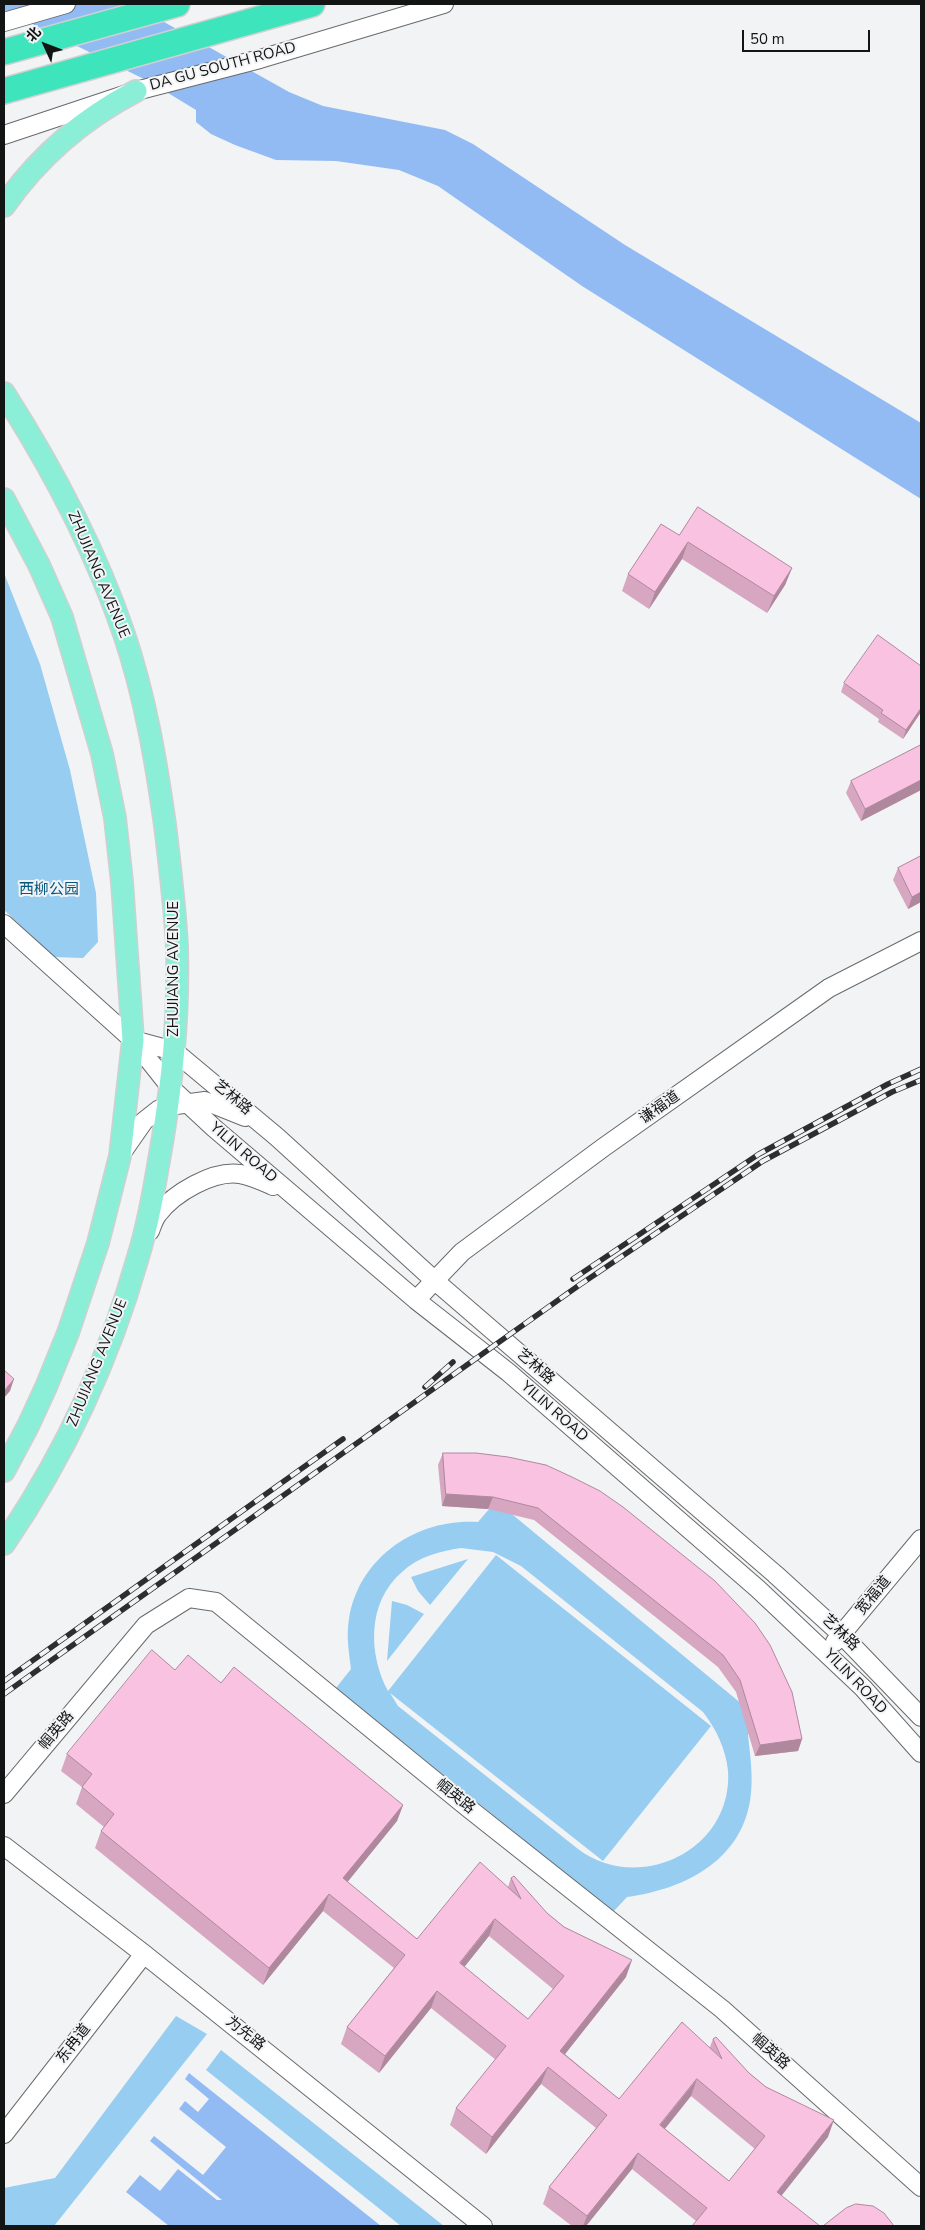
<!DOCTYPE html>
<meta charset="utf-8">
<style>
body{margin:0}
#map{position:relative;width:925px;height:2230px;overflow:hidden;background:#f1f3f5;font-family:"Nunito Sans","Noto Sans SC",sans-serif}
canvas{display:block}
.frame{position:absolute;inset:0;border:5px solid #131414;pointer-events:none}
.north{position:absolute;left:20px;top:20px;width:50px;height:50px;-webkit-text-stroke:4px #f1f3f5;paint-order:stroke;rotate:313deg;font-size:14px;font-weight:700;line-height:20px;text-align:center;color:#131414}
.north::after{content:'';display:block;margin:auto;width:18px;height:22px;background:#131414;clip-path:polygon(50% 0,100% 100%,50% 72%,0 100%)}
.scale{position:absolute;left:742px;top:30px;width:128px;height:22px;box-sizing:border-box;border:2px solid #131414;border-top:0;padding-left:6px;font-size:15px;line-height:18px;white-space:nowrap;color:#131414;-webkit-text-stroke:4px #f1f3f5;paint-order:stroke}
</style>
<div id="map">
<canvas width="925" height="2230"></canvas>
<div class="frame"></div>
<div class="north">北</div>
<div class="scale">50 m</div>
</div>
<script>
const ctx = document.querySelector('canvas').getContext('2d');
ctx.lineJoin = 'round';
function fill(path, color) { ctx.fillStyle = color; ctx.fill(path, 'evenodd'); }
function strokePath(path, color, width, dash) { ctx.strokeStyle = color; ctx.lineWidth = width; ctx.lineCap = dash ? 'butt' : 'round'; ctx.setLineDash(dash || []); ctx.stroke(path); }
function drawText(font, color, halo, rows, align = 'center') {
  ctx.font = font + ' "Nunito Sans","Noto Sans SC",sans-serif'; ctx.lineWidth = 4; ctx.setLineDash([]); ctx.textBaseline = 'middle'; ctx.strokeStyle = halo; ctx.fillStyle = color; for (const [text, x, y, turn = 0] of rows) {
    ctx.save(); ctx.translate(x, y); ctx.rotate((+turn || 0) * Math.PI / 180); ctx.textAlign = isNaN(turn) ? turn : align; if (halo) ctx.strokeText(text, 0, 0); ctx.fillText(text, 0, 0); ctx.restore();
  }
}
fill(new Path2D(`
 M4,573L40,664L70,770L96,893L98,942L83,958L54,957L4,910Z
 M496,1501L760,1719L748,1735C750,1754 753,1774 751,1793C745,1859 686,1889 627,1897L613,1912L336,1688L351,1669C349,1652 346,1636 349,1619C359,1556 418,1518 478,1522ZM461,1548L493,1552L521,1566L703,1712C716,1729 726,1749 728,1771C733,1850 639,1895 578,1849L398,1706L390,1693L603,1861L711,1726L496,1555L388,1691C368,1654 367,1602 402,1572C418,1557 440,1551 461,1548Z
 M468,1559L430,1605L418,1591L411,1577Z
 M392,1601L407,1605L424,1614L387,1661Z
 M176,2016L207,2034L54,2226H4V2188L55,2178Z
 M221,2050L444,2226H401L206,2070Z`), '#98cdf2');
fill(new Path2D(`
 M4,4H132L289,92L323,106L445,130L473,144L625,245L921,423V499L582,286L438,186L399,170L336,161L276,160L235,145L211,134L196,122V110L150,82L4,10Z
 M189,2073L381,2226H169L126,2192L140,2175L160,2191L178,2169L217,2200H222L150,2141L154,2136L203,2175L226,2147L179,2109L185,2101L198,2112L209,2099L185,2079Z`), '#92bbf4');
const minor = new Path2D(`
 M4,22L66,4
 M4,135L136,91L260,59L444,4
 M4,924L133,1040L171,1088L214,1128L416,1300L508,1372L758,1589L863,1688L921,1753
 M133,1040L174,1051L277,1137L434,1280L775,1574L842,1635L921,1717
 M121,1154L144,1121L158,1110L169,1106L205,1101L245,1117
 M150,1231C152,1226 154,1219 158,1214C174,1193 213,1170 240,1174C252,1176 262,1181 273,1186
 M416,1300L462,1252L604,1147L829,988L921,941
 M835,1642L921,1539
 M4,1794L146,1625L189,1598L216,1602L467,1807L722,2009L921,2187
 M4,1846L144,1954L483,2226
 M4,2134L144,1954`);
const major = new Path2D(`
 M4,206C39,156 82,119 136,91
 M4,393C52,468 95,549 124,634C145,696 156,761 165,825C170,866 175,907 177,947C179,1011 173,1074 163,1137C156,1177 150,1218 138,1257C109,1360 64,1456 4,1544
 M4,499L39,565L62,617L102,754L115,818L122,882L133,1040L120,1156L98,1243L68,1333L46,1387L28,1426L4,1471`);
const highway = new Path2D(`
 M4,52L177,4
 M4,91L312,4`);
strokePath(minor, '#686a6c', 20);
strokePath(major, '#d0d0d0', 24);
strokePath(highway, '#d0d0d0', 28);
strokePath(minor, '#fff', 18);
strokePath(major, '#8befd7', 21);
strokePath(highway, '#3ee4bc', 25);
const rail = new Path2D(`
 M573,1279L759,1154L888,1084L921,1069
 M425,1387L453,1362
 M4,1681L343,1439
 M4,1694L578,1286L763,1161L892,1092L921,1080`);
strokePath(rail, '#2d2e2f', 5.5);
strokePath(rail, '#f1f3f5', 4, [11]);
fill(new Path2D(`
 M679,535L792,568L785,585L767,613L682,559L649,609L622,591L628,574Z
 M844,683L921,712L903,739L878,722L879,719L841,692Z
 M921,745V790L861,821L846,793L851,781Z
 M921,856V902L908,909L893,880L898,868Z
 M443,1453L546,1465L802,1739L798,1751L755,1756L736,1692L718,1667L534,1520L488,1509L442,1506L438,1465Z
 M175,1670L221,1683L403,1805L397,1821L347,1882L417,1939L508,1887L511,1878L547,1913L626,1977L565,2054L619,2099L710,2047L713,2039L749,2073L828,2137L696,2221L632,2169L586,2226H572L543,2204L549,2187L596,2128L541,2084L486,2154L450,2125L456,2108L496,2060L431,2008L379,2073L341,2044L347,2027L394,1968L323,1911L263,1985L95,1848L101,1831L104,1827L76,1804L82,1787L61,1771L67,1754ZM489,1936L553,1989L528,2019L464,1967ZM691,2096L755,2149L729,2181L665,2129Z`), '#d7a7c2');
fill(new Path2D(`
 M688,542L682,559L649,609L655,592Z
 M792,568L785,585L767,613L774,596Z
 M921,708V712L903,739L906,730Z
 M921,780V790L861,821L865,809Z
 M921,892V902L908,909L912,897Z
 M14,1379L10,1391L4,1398V1391Z
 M446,1494L493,1497L488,1509L442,1506Z
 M802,1739L798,1751L755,1756L760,1745Z
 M403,1805L397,1821L337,1895L343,1878Z
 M329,1894L323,1911L263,1985L269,1968Z
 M495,1919L489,1936L454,1980L460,1963Z
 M632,1960L626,1977L554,2068L560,2051Z
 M437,1991L431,2008L379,2073L385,2056Z
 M548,2067L541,2084L486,2154L492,2137Z
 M697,2079L691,2096L654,2142L660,2125Z
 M834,2120L828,2137L771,2209L777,2192Z
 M638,2153L632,2169L586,2226H583L587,2216Z`), '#af889e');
const building = new Path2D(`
 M698,507L792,568L774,596L688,542L655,592L628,574L661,524L679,535Z
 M878,635L921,666V708L906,730L881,713L883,710L844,683Z
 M921,745V780L865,809L851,781Z
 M921,856V892L912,897L898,868Z
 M4,1370L14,1379L4,1391Z
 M443,1453H476L508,1457L546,1465L572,1477L600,1491L623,1507L715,1581L755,1623L770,1645L792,1692L802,1739L760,1745L740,1680L723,1655L538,1508L493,1497L446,1494Z
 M152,1650L175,1670L188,1655L221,1683L234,1667L403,1805L343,1878L417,1939L480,1862L521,1899L511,1878L514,1876L547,1913L564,1927L632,1960L560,2051L619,2099L682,2022L722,2059L713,2039L716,2037L749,2073L766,2087L834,2120L777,2192L820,2226H692L707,2208L638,2153L587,2216L549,2187L607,2115L548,2067L492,2137L456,2108L506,2046L437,1991L385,2056L347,2027L405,1955L329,1894L269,1968L101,1831L114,1814L82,1787L92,1774L67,1754ZM495,1919L564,1976L528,2019L460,1963ZM697,2079L765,2136L729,2181L660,2125Z
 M856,2204L873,2206L884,2213L894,2226H823L846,2208Z`);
fill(building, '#fac2e1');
strokePath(building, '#af889e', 1);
drawText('15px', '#131414', '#f1f3f5', [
 ["DA GU SOUTH ROAD",223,67,-15],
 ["ZHUJIANG AVENUE",98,575,67],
 ["ZHUJIANG AVENUE",174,969,-90],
 ["艺林路",232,1098,40],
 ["谦福道",660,1108,-35],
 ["YILIN ROAD",243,1153,41],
 ["ZHUJIANG AVENUE",98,1363,-68],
 ["艺林路",535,1367,41],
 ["YILIN ROAD",554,1412,41],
 ["宽福道",874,1596,-50],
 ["艺林路",840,1633,44],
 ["YILIN ROAD",855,1682,46],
 ["帼英路",57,1731,-50],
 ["帼英路",455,1797,39],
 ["为先路",245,2034,38],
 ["东冉道",74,2044,-52],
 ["帼英路",770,2052,42]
]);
drawText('15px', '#055680', '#f1f3f5', [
 ["西柳公园",49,890]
]);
</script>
